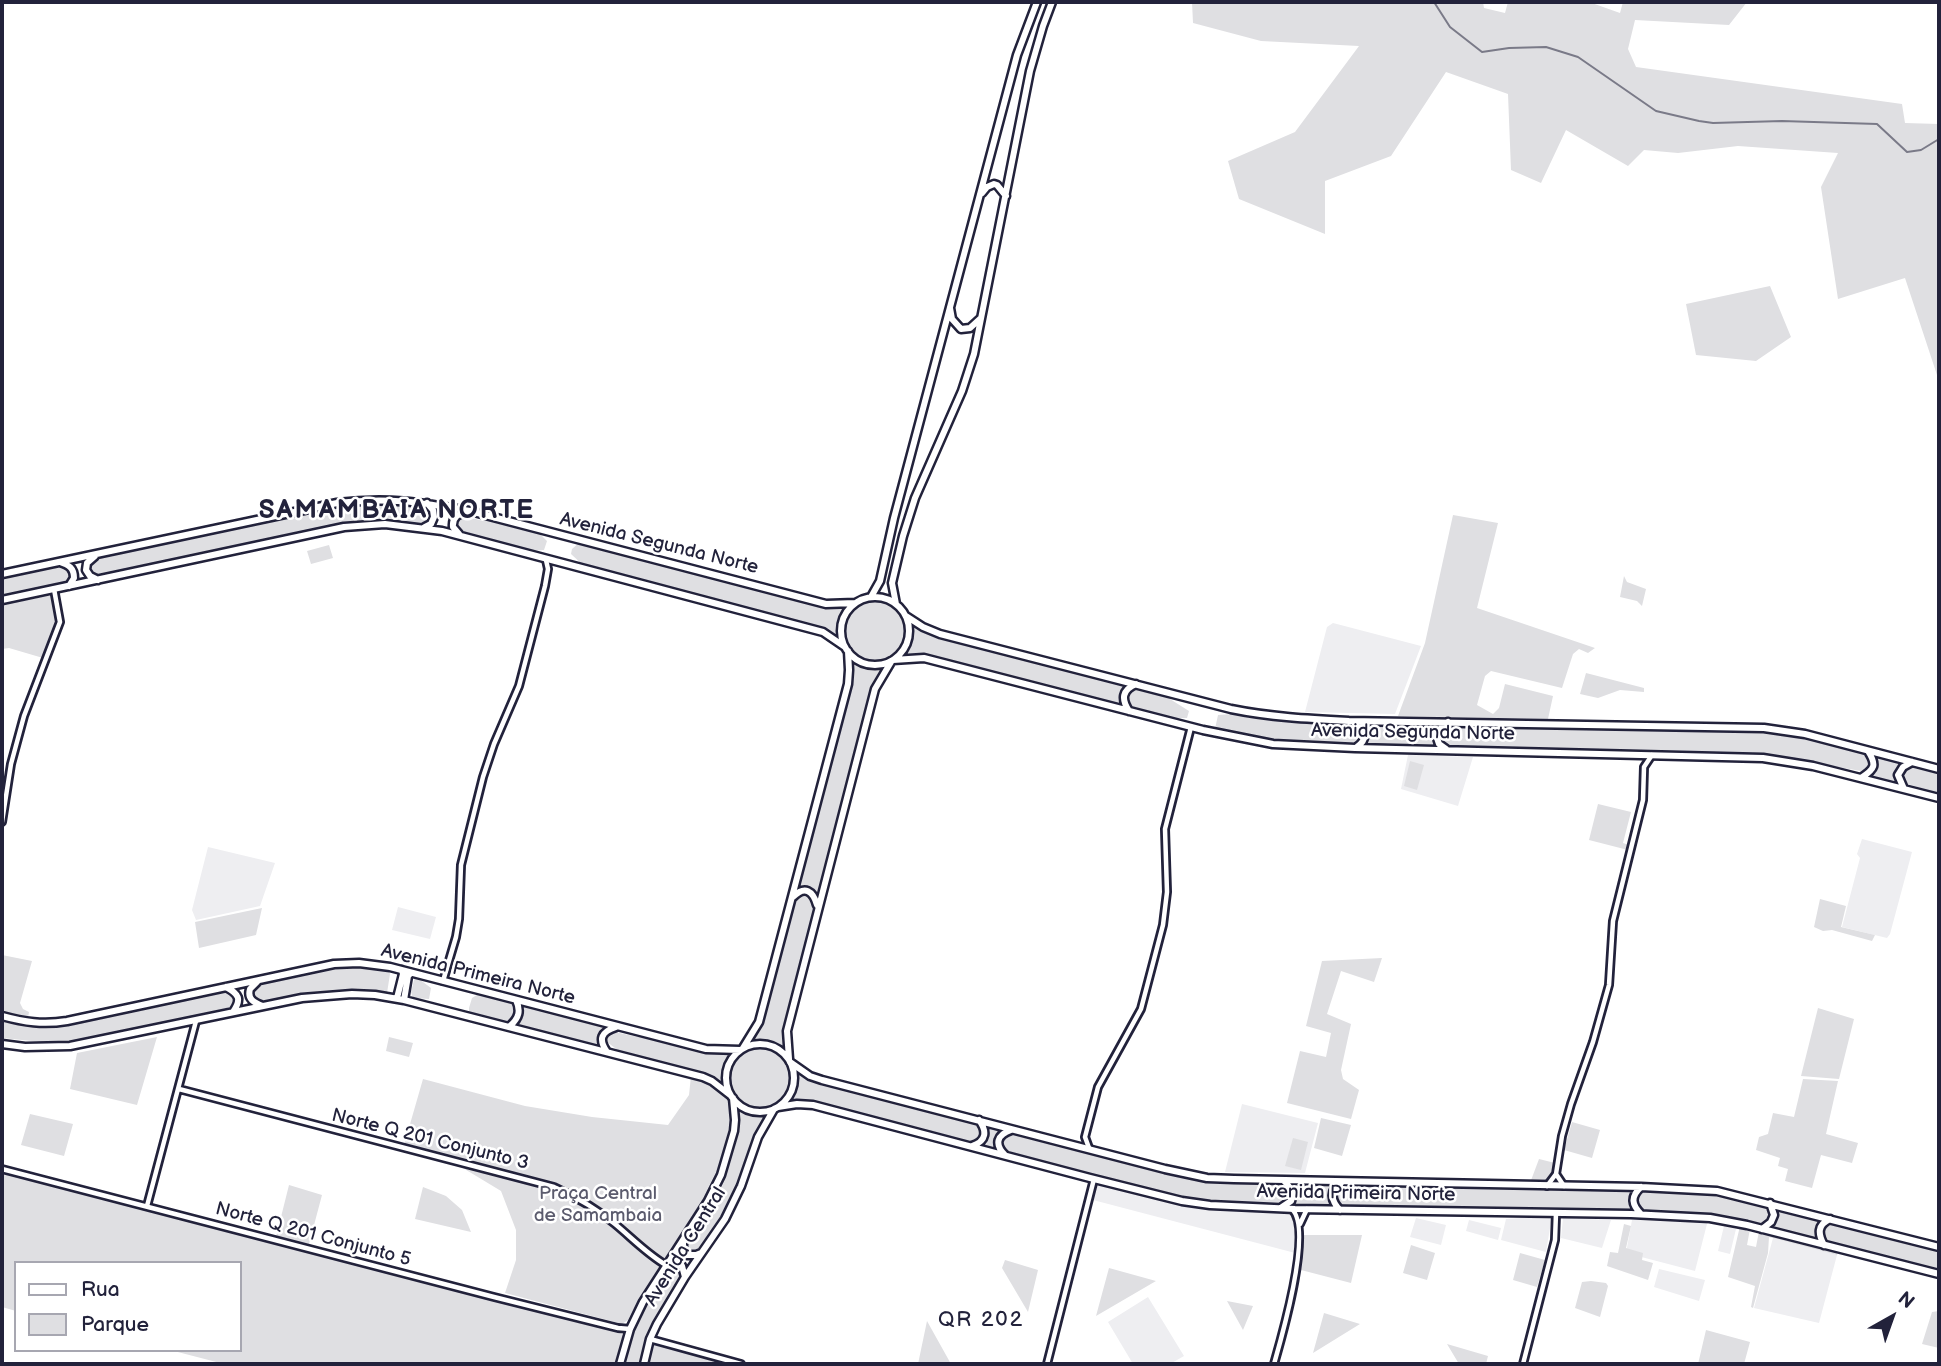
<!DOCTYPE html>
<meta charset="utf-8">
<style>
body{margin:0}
#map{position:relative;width:1941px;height:1366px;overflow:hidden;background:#fff;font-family:"Balsamiq Sans",sans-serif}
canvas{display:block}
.frame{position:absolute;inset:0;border:4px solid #22223b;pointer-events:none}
.legend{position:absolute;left:14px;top:1261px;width:228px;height:91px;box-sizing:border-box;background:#fff;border:2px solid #a7a7b1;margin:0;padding:9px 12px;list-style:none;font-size:21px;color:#22223b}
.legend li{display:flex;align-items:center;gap:14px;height:35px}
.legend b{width:35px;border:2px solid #a7a7b1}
.north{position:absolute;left:1857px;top:1282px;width:70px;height:70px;-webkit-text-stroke:5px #fff;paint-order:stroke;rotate:40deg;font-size:19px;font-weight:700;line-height:28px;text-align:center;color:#22223b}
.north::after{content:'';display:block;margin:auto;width:24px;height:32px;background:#22223b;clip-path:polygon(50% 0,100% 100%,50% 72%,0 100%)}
</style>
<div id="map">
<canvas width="1941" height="1366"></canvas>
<div class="frame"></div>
<ul class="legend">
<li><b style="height:9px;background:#fff"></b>Rua</li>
<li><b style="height:19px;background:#dfdfe2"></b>Parque</li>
</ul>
<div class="north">N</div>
</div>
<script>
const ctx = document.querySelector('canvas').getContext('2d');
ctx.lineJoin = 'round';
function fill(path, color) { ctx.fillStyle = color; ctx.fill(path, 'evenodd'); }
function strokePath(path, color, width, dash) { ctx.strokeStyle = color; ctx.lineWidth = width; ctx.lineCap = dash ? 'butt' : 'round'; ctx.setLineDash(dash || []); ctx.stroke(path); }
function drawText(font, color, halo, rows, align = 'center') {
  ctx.font = font + ' "Balsamiq Sans",sans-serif'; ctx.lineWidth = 5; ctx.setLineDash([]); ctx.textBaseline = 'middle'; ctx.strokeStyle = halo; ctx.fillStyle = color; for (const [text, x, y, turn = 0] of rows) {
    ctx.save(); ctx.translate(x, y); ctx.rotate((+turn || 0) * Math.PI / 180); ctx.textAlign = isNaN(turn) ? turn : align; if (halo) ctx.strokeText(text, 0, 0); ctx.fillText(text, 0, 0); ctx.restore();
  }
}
fill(new Path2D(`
 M1333,623L1421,646L1395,714L1305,712L1327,627Z
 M1408,755L1473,757L1458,806L1401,789Z
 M1862,839L1912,852L1890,934L1887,938L1842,927L1860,858L1857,854Z
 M208,847L275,863L260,906L196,920L192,910Z
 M398,907L436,917L430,939L392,930Z
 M1242,1104L1318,1123L1305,1173L1225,1172Z
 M1099,1179L1161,1194L1227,1206L1304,1208L1299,1254L1093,1200Z
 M1552,1216L1546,1252L1501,1240L1506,1219Z
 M1416,1218L1446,1225L1441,1245L1410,1237Z
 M1563,1218L1611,1220L1602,1248L1561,1238Z
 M1469,1220L1501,1228L1498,1240L1466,1231Z
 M1632,1220H1708L1695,1271L1626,1253Z
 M1724,1226L1736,1229L1730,1254L1718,1251Z
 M1773,1238L1837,1255L1819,1323L1754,1308Z
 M1659,1269L1705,1280L1699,1301L1654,1287Z
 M1148,1297L1184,1356L1170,1364H1133L1108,1322Z`), '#eeeef1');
fill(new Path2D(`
 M1192,2H1483L1484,8L1505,13L1508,2H1589L1620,13L1623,2H1747L1729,25L1635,20L1628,49L1636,67L1902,104L1905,123L1939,124V375H1937L1905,278L1838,299L1821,187L1838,153L1738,146L1678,153L1644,150L1628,166L1566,130L1541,183L1511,170L1508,94L1446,72L1391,156L1325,181V234L1239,199L1228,161L1295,132L1359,46L1261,41L1193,23Z
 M1770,286L1791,337L1756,361L1696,355L1686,304Z
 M366,502L403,503C410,509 421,505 430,510L431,519C430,520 429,522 427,523C425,524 390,522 384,522L120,573C112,569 103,576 94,573L90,568L94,559L113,556L116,553L336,506Z
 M461,515L483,521L488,520L537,531L547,541L544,550L528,551L464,532L458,526L457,519Z
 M1453,515L1498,523L1477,608L1595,648L1588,653L1579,649L1573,654L1562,688L1491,671L1485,676L1477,705L1493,714L1499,708L1505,684L1553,696L1548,719L1398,716L1425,643Z
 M580,542L830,606L848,605L839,620L838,637L820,628L585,567L571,554L572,549Z
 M329,545L333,558L311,564L307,551Z
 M67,566L72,576L68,582L2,597V577Z
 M1624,576L1627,582L1646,589L1642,606L1637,601L1620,597Z
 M52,595L58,622L43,658L9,648L2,649V605Z
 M845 631a30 30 0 1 1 60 0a30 30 0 1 1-60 0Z
 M912,621L921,629L1128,684L1123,687L1119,694L1123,705L933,657L916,655L901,657C909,646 915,636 912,621Z
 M849,658C860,666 871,668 885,667L879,674L873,689L818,898L815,894L809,890L797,892L841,725L851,673Z
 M1586,673L1644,688V692L1620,690L1598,698L1580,694Z
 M1130,688L1162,694L1189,711L1187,718C1166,718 1143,716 1126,704L1125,697Z
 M1232,714L1352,725C1361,728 1363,730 1362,739L1354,745L1273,742L1244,737L1215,729L1218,715Z
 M1364,724L1439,725L1434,730L1433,742L1438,747H1360L1366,741L1369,730Z
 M1448,726L1764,729L1805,736L1865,754L1869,757L1870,763L1867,769L1861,771L1757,753L1451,746L1441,741V731Z
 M1874,755L1904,762C1895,767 1894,774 1897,784L1869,777L1876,767V760Z
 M1410,761L1424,765L1417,790L1404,786Z
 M1912,764L1939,771V794L1905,783L1902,778L1901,772Z
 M1598,804L1631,812L1623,843L1629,845L1628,850L1589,840Z
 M801,894H807L813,896L815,906L784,1033L786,1051C775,1041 764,1041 751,1041L763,1024L796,899Z
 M1820,899L1846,906L1841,927L1875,935L1872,941L1832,930L1823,931L1814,927Z
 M262,908L256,935L199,948L195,922Z
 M2,955L32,961L20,1003L23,1009L29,1012L28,1018L2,1011Z
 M1382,958L1374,982L1341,971L1327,1014L1351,1024L1341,1070L1343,1079L1359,1090L1351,1119L1287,1103L1300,1051L1326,1057L1331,1033L1306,1026L1322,961Z
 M337,965H366L389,970L390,974L387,993C352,989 320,994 285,1000L281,998C270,1000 262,1003 253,996L254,989L260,985Z
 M415,976L431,988L429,999L413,998L411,992Z
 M219,993H231L236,999L235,1004C228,1010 217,1008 211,1014L74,1042H42L2,1038V1017L40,1027L68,1025L201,995L209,996Z
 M480,993L608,1026L600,1036V1046L469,1013V1008L472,998Z
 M1818,1008L1854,1019L1839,1079L1801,1076Z
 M615,1032L638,1037L642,1035L716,1054L731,1052C725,1064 721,1072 723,1085L710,1075L619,1051L607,1042L606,1037L609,1033Z
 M157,1037L137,1105L70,1089L77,1053Z
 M389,1037L413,1043L409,1057L386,1051Z
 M730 1078a30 30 0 1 1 60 0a30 30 0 1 1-60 0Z
 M796,1069L803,1074L1194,1177L1718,1190L1939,1246V1272L1711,1215L1288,1206L1203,1202L1157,1192L814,1104H786C794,1092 799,1084 796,1069Z
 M691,1076C704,1080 719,1086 727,1099C758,1151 650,1273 628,1320L622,1324L505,1293L516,1260V1230L501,1191L458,1165L404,1145L423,1079L525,1106L592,1117L668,1125L689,1095Z
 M1803,1079L1838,1081L1826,1134L1858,1143L1852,1163L1821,1155L1812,1188L1785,1181L1788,1169L1778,1166L1780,1158L1756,1150L1759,1137L1768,1134L1773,1113L1794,1117Z
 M736,1108C747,1114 756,1117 768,1114L758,1130L746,1173L723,1216L698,1252H693L687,1248L688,1240C710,1207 745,1150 736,1108Z
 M30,1114L73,1124L64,1156L21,1145Z
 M1321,1118L1351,1125L1342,1156L1314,1148Z
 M1572,1122L1600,1130L1592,1158L1564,1150Z
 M1293,1138L1308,1142L1301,1170L1285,1166Z
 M1539,1159L1555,1163C1553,1183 1549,1183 1530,1183Z
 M2,1167L615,1329L623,1335L616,1364H224L170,1350H240V1263H16V1311L2,1307Z
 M289,1185L322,1195L309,1244L276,1237Z
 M423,1187L446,1196L462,1210L471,1232L415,1219Z
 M1624,1224L1631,1226L1626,1248L1643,1253L1642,1260L1653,1263L1648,1280L1607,1266L1610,1252L1618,1253Z
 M1740,1226L1750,1229L1747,1245L1756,1247L1759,1231L1838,1252L1837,1255L1769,1237L1768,1253L1753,1308L1751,1307L1755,1286L1728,1277Z
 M1303,1235H1362L1351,1283L1301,1270Z
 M1411,1245L1435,1253L1427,1280L1403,1273Z
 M1520,1253L1545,1260L1537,1287L1513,1280Z
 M1005,1260L1038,1270L1028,1312L1002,1268Z
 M671,1266L680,1267L682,1273L671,1291V1295L650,1334L643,1364H623L632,1330L649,1296Z
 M1109,1268L1156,1281L1096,1316Z
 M1591,1281L1606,1283L1608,1286L1600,1317L1575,1308L1582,1282Z
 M1227,1301L1253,1306L1243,1330Z
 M1939,1311V1348L1922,1344L1932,1312Z
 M1324,1313L1360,1324L1313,1353Z
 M927,1321L951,1364H918Z
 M1706,1330L1750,1342L1744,1364H1698Z
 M652,1342H658L744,1364H645L650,1345Z
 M1447,1344L1488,1356L1486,1364H1459Z`), '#dfdfe2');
strokePath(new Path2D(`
 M1434,2L1450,27L1482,52L1509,48L1546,47L1578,57L1656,111L1699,121L1713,123L1782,121L1877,124L1907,152L1921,150L1939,139`), '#7a7a88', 2);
const minor = new Path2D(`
 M2,822L11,764L24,716L60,622L54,589
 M443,981L456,937L459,919L461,865L483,777L494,744L519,686L545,586L548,569L546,560
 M179,1089L554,1187C576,1197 596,1208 615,1224C632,1238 647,1254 666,1265
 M1089,1148L1085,1137L1098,1087L1141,1009L1163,925L1167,892L1165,829L1191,727
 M2,1169L494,1297L618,1328L630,1329
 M1556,1174L1562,1136L1571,1104L1593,1042L1609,985L1613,921L1643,800L1644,767L1652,755
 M1547,1186L1556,1174L1564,1186
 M147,1206L196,1021
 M1300,1224L1307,1209
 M650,1339L741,1364
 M1047,1364L1094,1179
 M1274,1364C1282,1336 1313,1230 1292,1209
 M1523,1364L1555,1240L1556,1213`);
const major = new Path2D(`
 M982,193L987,187L994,184L997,185L1006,196
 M950,308L952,319L961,329L970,328L981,318
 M425,527L431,524L434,517L433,510L427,503
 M459,534L453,527C452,516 459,514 468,511
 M95,556L87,563L86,570L90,576L98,580
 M60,562C69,565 74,568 74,578L69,586
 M2,574L337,503C387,497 420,502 470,511L826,604L855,603
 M841 631a34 34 0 1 1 68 0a34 34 0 1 1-68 0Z
 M871,597L880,581L894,518L1017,55L1037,2
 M2,600L344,527L385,524L442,531L823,632L845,647
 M896,604L892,583L903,536L915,498L962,391L974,354L1030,71L1043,26L1052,2
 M906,616L923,627L940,634L1231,709C1270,717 1309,719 1349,721L1764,728L1805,734L1939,769
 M893,660L924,658L1203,730L1273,744L1355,748L1763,758L1813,766L1939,798
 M1129,711C1121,699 1122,690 1136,684
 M1354,722C1367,728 1368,739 1357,747
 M1446,749L1439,744L1436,735L1440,729L1448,722
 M1861,778C1875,769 1877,765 1868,751
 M1904,789L1898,775L1903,767L1912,762
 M793,897C805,885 813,891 817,905
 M257,982L250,989C247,999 254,1003 263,1006
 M226,987C239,994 242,999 233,1012
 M397,998L403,974L402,970
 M404,1000L408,976L411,973
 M2,1016C24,1022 43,1025 67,1021L334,964L359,963L390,967L706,1049L740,1050
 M510,1026C519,1018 521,1011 516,1000
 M726 1078a34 34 0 1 1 68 0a34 34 0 1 1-68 0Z
 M2,1044L25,1047L70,1046L302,998L352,994L375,995L404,1000L703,1077L712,1081L730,1095
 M743,1048L759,1022L848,684L849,670L848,651
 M607,1052C598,1039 601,1032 616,1027
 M789,1059L787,1031L875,689L891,662
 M790,1062L810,1076L822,1080L1165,1169L1207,1178L1234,1179L1641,1187L1717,1191L1939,1247
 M778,1107L797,1104L813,1105L1090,1178L1182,1201L1210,1205L1295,1209L1631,1214L1710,1218L1747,1225L1939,1274
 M972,1146C987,1141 987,1131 979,1120
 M1005,1155C994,1144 997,1135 1011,1130
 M1641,1187C1630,1197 1632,1205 1641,1214
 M1282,1207L1291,1201C1295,1192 1290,1187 1284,1181
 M1340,1210C1331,1201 1329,1190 1341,1183
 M1762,1229L1771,1222L1774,1215L1770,1203
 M683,1241V1250L687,1255H696L701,1253
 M1824,1245C1818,1234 1817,1225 1830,1219
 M666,1265L676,1263L682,1266L685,1277
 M620,1364L630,1329L643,1302L708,1201L721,1175L734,1131L735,1120L733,1098
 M644,1364L650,1339L657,1324L685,1277L725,1219L741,1186L758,1137L774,1109`);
strokePath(minor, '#22223b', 10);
strokePath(major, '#22223b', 11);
strokePath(minor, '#fff', 4.5);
strokePath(major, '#fff', 6);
drawText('19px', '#22223b', '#fff', [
 ["Avenida Segunda Norte",659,544,14],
 ["Avenida Segunda Norte",1413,733,1],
 ["Avenida Primeira Norte",478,975,14],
 ["Norte Q 201 Conjunto 3",430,1140,14],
 ["Avenida Primeira Norte",1356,1194,1],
 ["Norte Q 201 Conjunto 5",313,1235,15],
 ["Avenida Central",686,1247,-58]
]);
drawText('19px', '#5b5b6d', '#fff', [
 ["Praça Central",598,1194],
 ["de Samambaia",598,1216]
]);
ctx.letterSpacing = '2px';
drawText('21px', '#22223b', '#fff', [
 ["QR 202",981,1321]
]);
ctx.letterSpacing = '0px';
ctx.letterSpacing = '2px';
drawText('bold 26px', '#22223b', '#fff', [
 ["SAMAMBAIA NORTE",397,511]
]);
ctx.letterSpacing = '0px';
</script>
